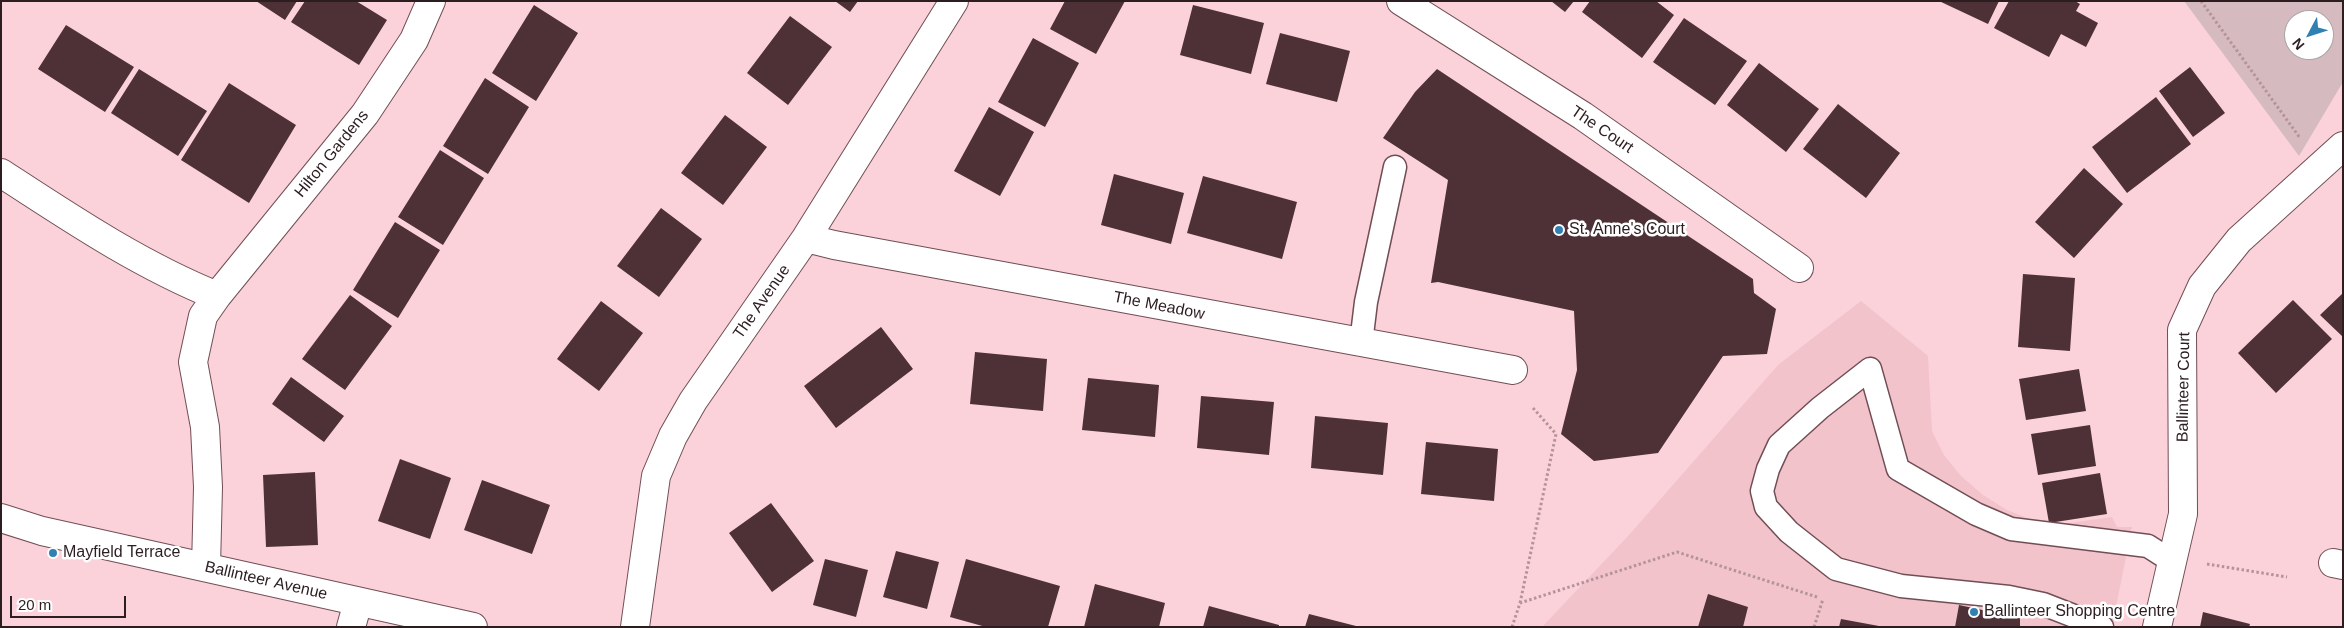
<!DOCTYPE html>
<style>
body{margin:0}
#map{position:relative;width:2344px;height:628px;overflow:hidden;background:#fbd2d9;font-family:Helvetica,sans-serif}
canvas{display:block}
.frame{position:absolute;inset:0;border:2px solid #2c1d20;pointer-events:none}
.north{position:absolute;left:2284px;top:10px;width:50px;height:50px;box-sizing:border-box;background:#fff;border:1px solid #aba5a6;border-radius:50%;rotate:230deg;font-size:14px;font-weight:700;line-height:20px;text-align:center;color:#2c1d20}
.north::after{content:'';display:block;margin:auto;width:18px;height:22px;background:#3081b2;clip-path:polygon(50% 0,100% 100%,50% 72%,0 100%)}
.scale{position:absolute;left:10px;top:596px;width:116px;height:22px;box-sizing:border-box;border:2px solid #2c1d20;border-top:0;padding-left:6px;font-size:15px;line-height:18px;white-space:nowrap;color:#2c1d20;-webkit-text-stroke:4px #fff;paint-order:stroke}
</style>
<div id="map">
<canvas width="2344" height="628"></canvas>
<div class="frame"></div>
<div class="north">N</div>
<div class="scale">20 m</div>
</div>
<script>
const ctx = document.querySelector('canvas').getContext('2d');
ctx.lineJoin = 'round';
function fill(path, color) { ctx.fillStyle = color; ctx.fill(path, 'evenodd'); }
function strokePath(path, color, width, dash) { ctx.strokeStyle = color; ctx.lineWidth = width; ctx.lineCap = dash ? 'butt' : 'round'; ctx.setLineDash(dash || []); ctx.stroke(path); }
function drawText(font, color, halo, rows, align = 'center') {
  ctx.font = font + ' Helvetica,sans-serif'; ctx.lineWidth = 5; ctx.setLineDash([]); ctx.textBaseline = 'middle'; ctx.strokeStyle = halo; ctx.fillStyle = color; for (const [text, x, y, turn = 0] of rows) {
    ctx.save(); ctx.translate(x, y); ctx.rotate((+turn || 0) * Math.PI / 180); ctx.textAlign = isNaN(turn) ? turn : align; if (halo) ctx.strokeText(text, 0, 0); ctx.fillText(text, 0, 0); ctx.restore();
  }
}
fill(new Path2D(`
 M1861,301L1928,356L1932,431L1944,455L1960,475L1983,495L2007,510L2047,526L2112,517L2117,527H2132L2112,627H1542L1629,535L1778,365Z`), '#f3c3cc');
fill(new Path2D(`
 M2184,1H2343V82L2299,156ZM2294,20H2324V50H2294Z`), '#d5bbbf');
fill(new Path2D(`
 M256,1H297L285,20Z
 M305,1H356L387,20L359,65L291,22Z
 M835,1H858L850,12Z
 M1065,1H1125L1096,54L1050,29Z
 M1551,1H1574L1565,12Z
 M1590,1H1656L1674,15L1642,58L1582,12Z
 M1939,1H1999L1988,24Z
 M2009,1H2075L2080,4L2076,11L2098,23L2086,47L2061,34L2049,57L1994,28Z
 M534,5L578,33L536,101L492,73Z
 M1193,5L1264,23L1251,74L1180,55Z
 M790,16L832,47L788,105L747,73Z
 M1684,18L1747,61L1715,105L1653,62Z
 M66,25L134,67L105,112L38,69Z
 M1280,33L1350,51L1337,102L1266,84Z
 M1033,38L1079,63L1045,127L998,102Z
 M1759,63L1819,109L1786,152L1727,105Z
 M2190,67L2225,113L2193,137L2159,91Z
 M139,69L207,111L178,156L111,113Z
 M1437,69L1753,279L1754,293L1776,309L1767,354L1723,356L1658,453L1594,461L1561,434L1577,370L1574,311L1438,282L1431,283L1448,180L1383,138L1415,92Z
 M485,78L529,107L488,174L443,146Z
 M229,83L296,125L249,203L181,160Z
 M2156,97L2191,144L2127,193L2092,147Z
 M1838,104L1900,153L1866,198L1803,149Z
 M989,107L1034,132L1000,196L954,171Z
 M725,115L767,147L723,205L681,173Z
 M440,150L484,178L443,245L398,217Z
 M2084,168L2123,204L2074,258L2035,222Z
 M1114,174L1184,193L1171,244L1101,225Z
 M1203,176L1297,202L1282,259L1187,233Z
 M661,208L702,239L659,297L617,266Z
 M395,222L440,250L398,318L353,290Z
 M2023,274L2075,278L2070,351L2018,347Z
 M2343,293V337L2320,315Z
 M350,295L392,326L345,390L302,359Z
 M2293,300L2332,339L2276,393L2238,353Z
 M601,301L643,333L599,391L557,359Z
 M881,327L913,369L836,428L804,386Z
 M975,352L1047,359L1043,411L970,404Z
 M2079,369L2086,411L2026,420L2019,379Z
 M291,377L344,416L324,442L272,404Z
 M1088,378L1159,385L1155,437L1082,430Z
 M1201,396L1274,402L1269,455L1197,448Z
 M1315,416L1388,423L1383,475L1311,468Z
 M2090,425L2096,466L2038,475L2031,434Z
 M1426,442L1498,449L1494,501L1421,494Z
 M400,459L451,478L430,539L378,521Z
 M315,472L318,545L266,547L263,475Z
 M2100,473L2107,514L2049,523L2042,483Z
 M482,480L550,505L532,554L464,530Z
 M771,503L814,561L772,592L729,533Z
 M896,551L939,562L927,609L883,597Z
 M825,559L868,570L856,617L813,605Z
 M966,559L1060,586L1048,627H986L950,617Z
 M1095,584L1165,603L1159,627H1084Z
 M1708,594L1748,607L1743,627H1698Z
 M1959,605L2020,618V627H1955Z
 M1209,606L1279,625V627H1203Z
 M2203,612L2250,624L2249,627H2200Z
 M1309,614L1356,626V627H1305Z
 M1841,619L1879,626V627H1839Z`), '#4d3136');
const service = new Path2D(`
 M1361,343L1366,302L1395,167
 M2102,627L2043,604L2009,597L1901,586L1836,569L1789,532L1766,507L1762,491L1768,469L1779,445L1820,408L1870,369L1898,469L1976,514L2011,529L2148,546L2173,562`);
const minor = new Path2D(`
 M1401,1L1583,116L1799,268
 M1,173C70,218 140,265 217,296
 M806,238L834,245L1513,370
 M2333,563L2343,565
 M206,567L208,487L205,427L193,362L203,316L217,296L365,114L414,40L431,1
 M351,627L358,602
 M635,627L656,476L673,436L693,401L806,238L954,1
 M2157,627L2183,514L2182,330L2202,286L2239,240L2343,146`);
const tertiary = new Path2D(`
 M1,518L42,531L473,627`);
strokePath(service, '#714e55', 25);
strokePath(minor, '#714e55', 30);
strokePath(tertiary, '#714e55', 30);
strokePath(new Path2D(`
 M2201,1L2300,138
 M2207,564L2287,577
 M1520,603L1556,434L1533,408
 M1512,627L1520,603L1677,552L1817,597
 M1814,627L1823,599`), '#b49499', 3, [2.5, 2.5]);
strokePath(service, '#fff', 22);
strokePath(minor, '#fff', 28);
strokePath(tertiary, '#fff', 28);
for (const [x, y, r, color] of [
 [1559,230,5,"#3081b2"],
 [53,553,5,"#3081b2"],
 [1974,612,5,"#3081b2"]
]) { const dot = new Path2D(); dot.arc(x, y, r, 0, 2 * Math.PI); ctx.fillStyle = color; ctx.fill(dot); strokePath(dot, '#fff', 2); }
drawText('16px', '#2c1d20', '#fff', [
 ["The Court",1602,130,34],
 ["Hilton Gardens",332,154,-51],
 ["The Avenue",762,302,-55],
 ["The Meadow",1159,306,11],
 ["Ballinteer Court",2184,387,-89],
 ["Ballinteer Avenue",266,581,13]
]);
drawText('16px', '#2c1d20', '#fff', [
 ["St. Anne's Court",1569,230],
 ["Mayfield Terrace",63,553],
 ["Ballinteer Shopping Centre",1984,612]
], 'left');
</script>
